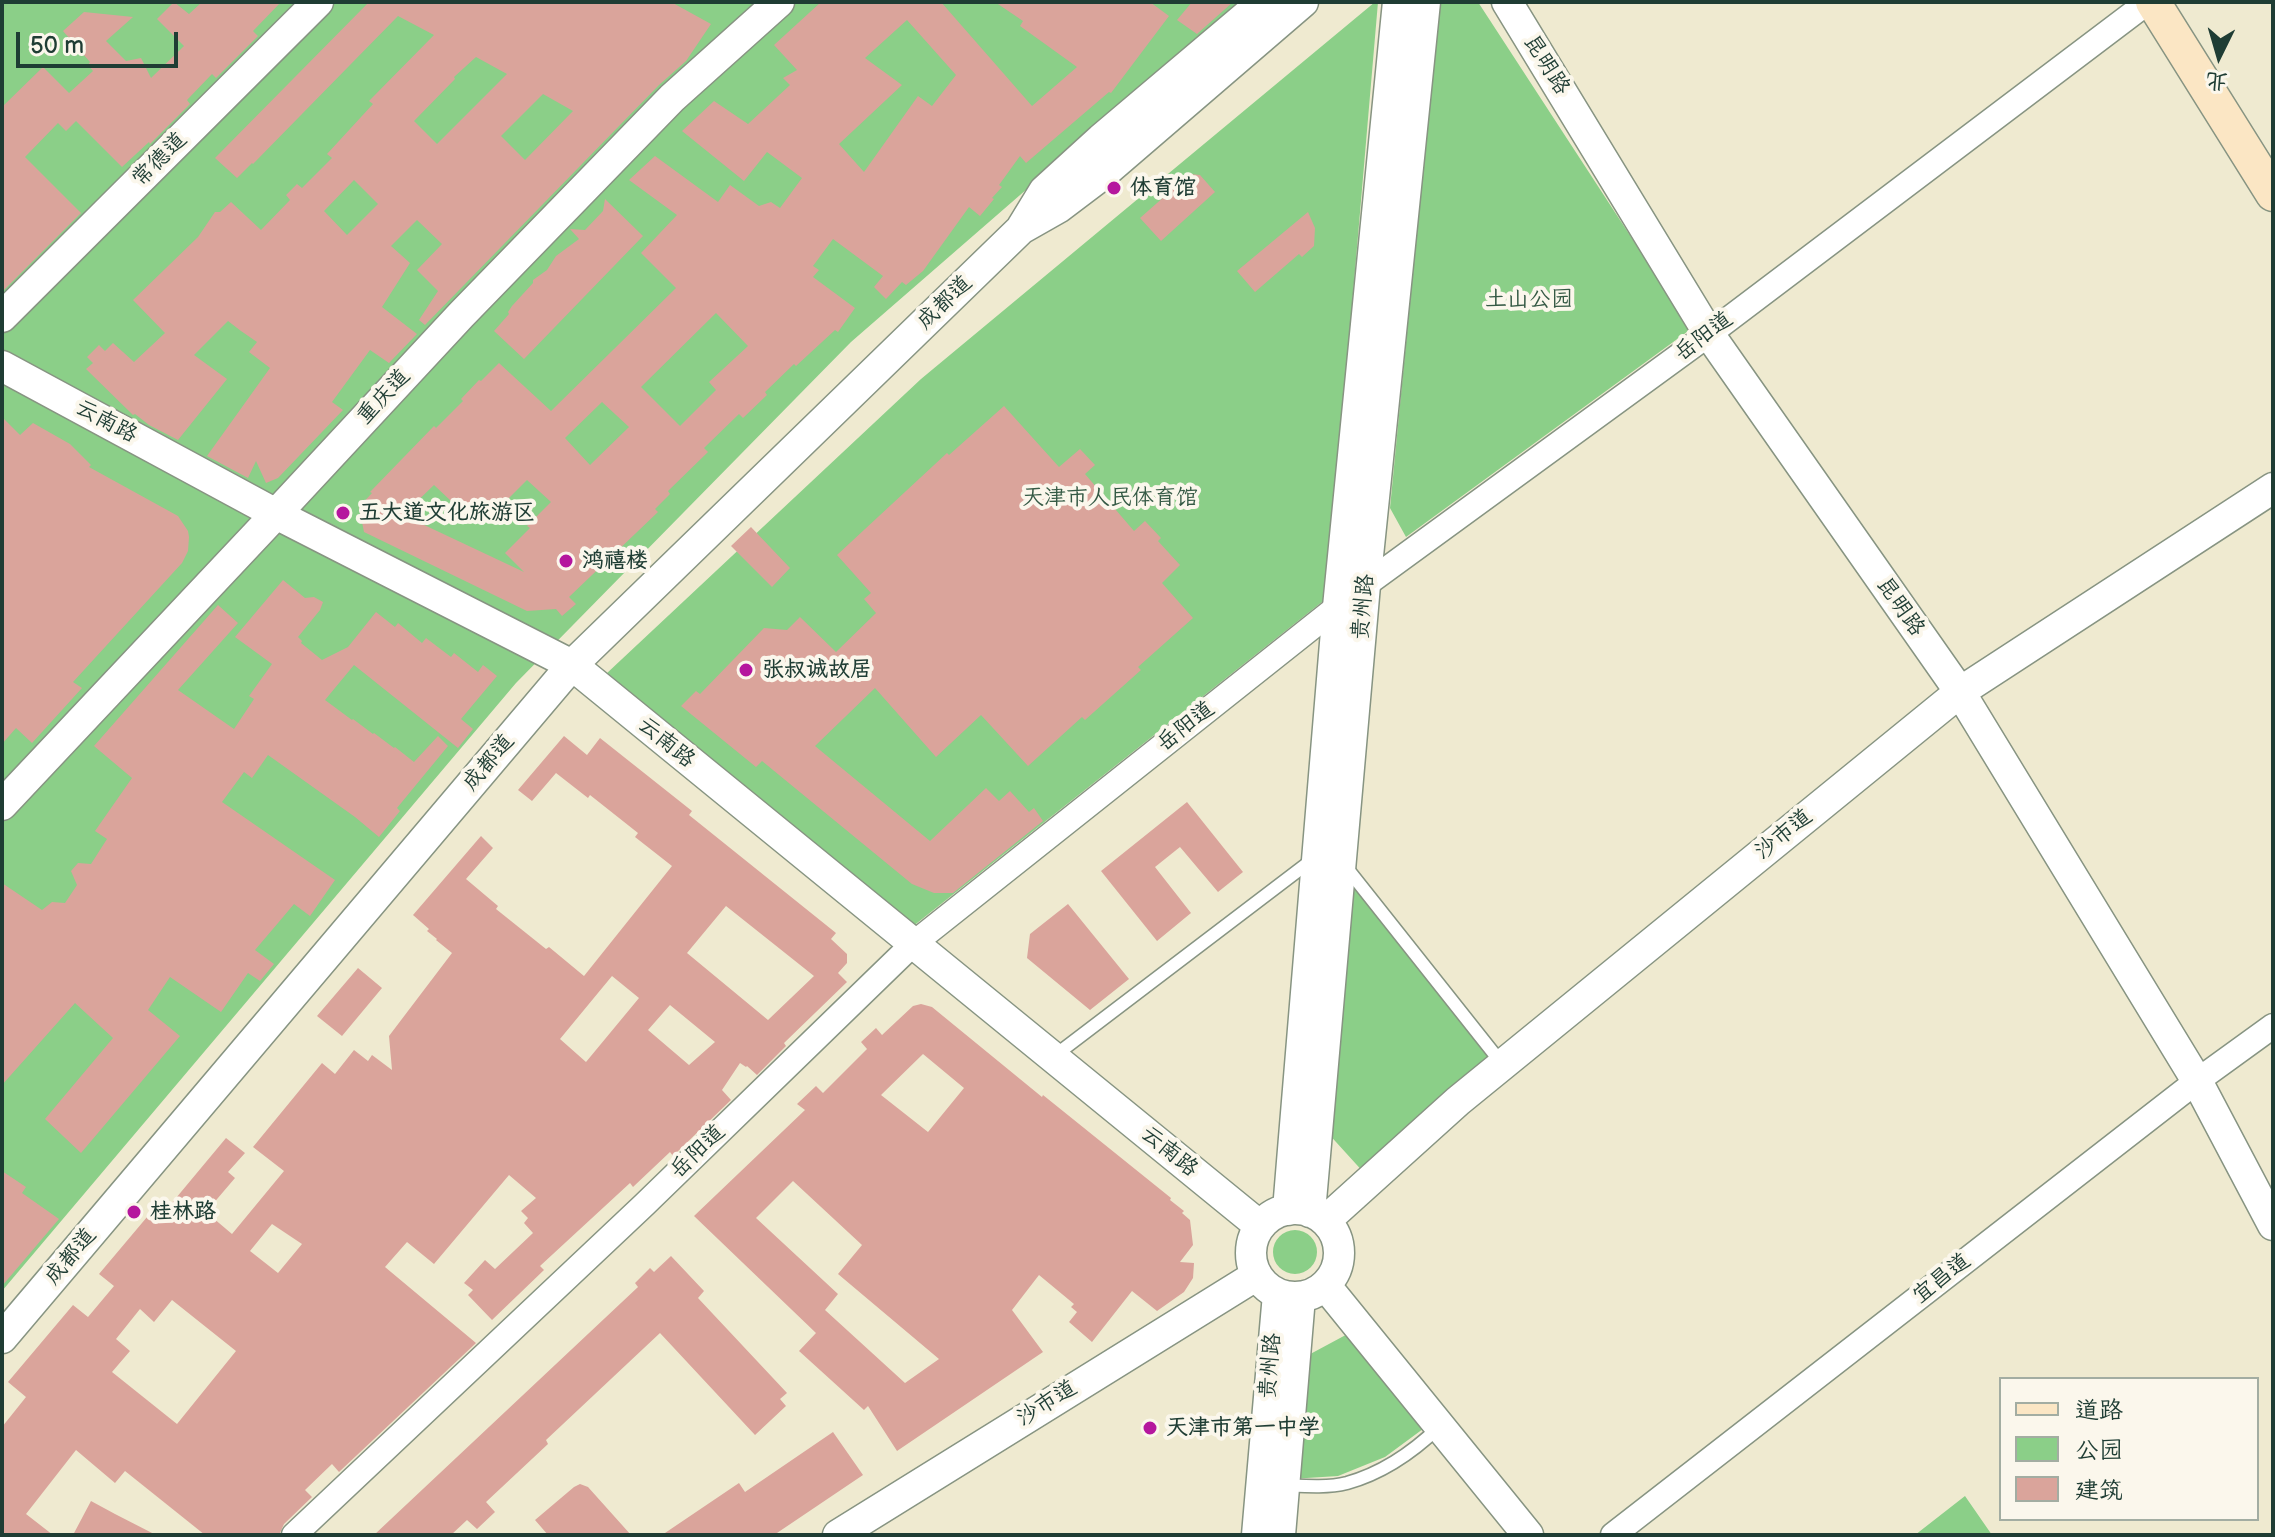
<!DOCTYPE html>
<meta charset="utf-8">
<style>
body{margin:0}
#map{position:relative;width:2275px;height:1537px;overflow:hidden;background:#efead0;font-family:"Balsamiq Sans","LXGW WenKai TC",sans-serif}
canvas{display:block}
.frame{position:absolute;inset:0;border:4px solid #1f3d34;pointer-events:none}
.legend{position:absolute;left:1999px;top:1377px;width:260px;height:144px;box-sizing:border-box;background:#fbf7ec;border:2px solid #a3ada2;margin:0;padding:10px 14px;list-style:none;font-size:24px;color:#1f3d34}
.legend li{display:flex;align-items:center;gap:16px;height:40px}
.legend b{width:40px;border:2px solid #a3ada2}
.north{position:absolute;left:2179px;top:16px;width:80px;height:80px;-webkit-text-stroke:6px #fbf7ec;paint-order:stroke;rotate:185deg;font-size:22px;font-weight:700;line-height:32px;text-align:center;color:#1f3d34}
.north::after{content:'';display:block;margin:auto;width:28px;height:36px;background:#1f3d34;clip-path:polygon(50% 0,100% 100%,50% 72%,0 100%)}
.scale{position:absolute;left:16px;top:32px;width:162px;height:36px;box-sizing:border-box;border:4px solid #1f3d34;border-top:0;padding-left:10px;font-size:24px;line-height:28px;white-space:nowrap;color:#1f3d34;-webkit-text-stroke:6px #fbf7ec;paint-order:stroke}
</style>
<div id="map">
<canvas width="2275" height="1537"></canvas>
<div class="frame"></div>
<ul class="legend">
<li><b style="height:10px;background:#fbe6c4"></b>道路</li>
<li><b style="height:22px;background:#8bcf88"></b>公园</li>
<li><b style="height:22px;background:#daa49b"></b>建筑</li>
</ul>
<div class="north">北</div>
<div class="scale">50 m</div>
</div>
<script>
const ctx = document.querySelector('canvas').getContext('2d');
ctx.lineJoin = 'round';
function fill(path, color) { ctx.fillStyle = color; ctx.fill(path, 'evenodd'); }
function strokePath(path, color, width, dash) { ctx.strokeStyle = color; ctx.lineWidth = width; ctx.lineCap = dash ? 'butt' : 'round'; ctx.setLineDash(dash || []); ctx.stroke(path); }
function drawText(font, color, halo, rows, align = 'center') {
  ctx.font = font + ' "Balsamiq Sans","LXGW WenKai TC",sans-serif'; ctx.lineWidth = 8; ctx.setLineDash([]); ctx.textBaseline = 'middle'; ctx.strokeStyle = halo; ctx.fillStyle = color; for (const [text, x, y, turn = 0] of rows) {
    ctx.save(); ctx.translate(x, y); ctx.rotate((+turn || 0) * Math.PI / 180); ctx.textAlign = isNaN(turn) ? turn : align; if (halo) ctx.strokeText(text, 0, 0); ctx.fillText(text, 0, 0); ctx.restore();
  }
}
fill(new Path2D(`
 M2,2H1242L851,342L516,683L2,1291Z
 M1375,2H1378L1327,598L912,927L606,674L921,379Z
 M1439,2H1478L1691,329L1406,537L1390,508Z
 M1343,871L1494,1062L1366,1175L1326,1131Z
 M1273 1252a22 22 0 1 1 44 0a22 22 0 1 1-44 0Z
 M1355,1330L1427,1426L1385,1457L1338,1476L1291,1479L1301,1359Z
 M1965,1496L1992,1535H1915Z`), '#8bcf88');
fill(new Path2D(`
 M174,2L189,14L202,2H281L253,31L258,36L216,78L212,74L187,100L190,104L150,144L149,142L122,167L76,121L66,131L58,123L25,157L81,213L2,292V107L43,67L69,93L93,71L88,65L90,62L63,31L84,12L133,17L106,41L126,61L141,58L151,78L184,46L157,19Z
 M369,2H671L711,24L686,61L659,85L425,325L419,320L438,291L417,270L442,244L417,220L391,246L410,263L382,307L417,334L389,363L370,350L332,402L343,410L278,478L266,483L256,461L248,478L207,456L270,368L249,352L257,342L241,331L228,321L194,355L227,379L178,440L149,425L135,414L133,415L86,369L93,363L87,357L99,345L105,351L113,343L134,362L165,333L133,300L198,237L215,212H220L231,202L261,230L290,200L286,195L297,184L302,188L332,158L327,154L373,104L369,101L434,35L398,16L253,164L252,163L237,178L215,158ZM476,57L507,74L437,144L414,121L455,79L454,77ZM543,94L573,111L525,160L501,136ZM354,180L378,204L347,235L324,211Z
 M821,2H941L1032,106L1077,67L1020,26L1023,21L995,2H1150L1169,16L1111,93L1109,92L1026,163L1020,156L999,185L1002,187L992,198L994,199L980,216L969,207L923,271L906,285L902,282L886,299L874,287L883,276L833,239L813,266L819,270L813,277L855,308L838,332L835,330L796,366L794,364L765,392L767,395L743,418L739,414L704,448L708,452L668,491L670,494L655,509L658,512L569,597L576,604L562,616L556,609L527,611L364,532L359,507L372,493L370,492L434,426L436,428L463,401L461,399L479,380L481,381L499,363L551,411L676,288L641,253L677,215L629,180L655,156L718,202L730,185L759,206L771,202L780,208L802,178L767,152L744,181L682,131L714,101L748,124L790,85L783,78L797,70L774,45ZM907,20L956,75L932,106L918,96L864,172L839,144L902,85L865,58ZM716,313L748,346L709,382L716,390L680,426L641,387ZM602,402L629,427L590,465L565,438ZM527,480L551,502L527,526L530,528L505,553L524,572L403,515L434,485L468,517L485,501L496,511Z
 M1192,2H1233L1197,34L1177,20Z
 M1190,174L1200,175L1215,192L1161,241L1140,218Z
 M605,199L643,236L524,359L494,331L509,314L508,312L512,306L533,283V280L547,270L556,256L579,239L570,229L585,230L603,211Z
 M1308,212L1315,228L1314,246L1302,257L1299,254L1255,292L1237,271Z
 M1004,406L1059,467L1080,449L1095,465L1085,474L1134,531L1145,521L1161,538L1158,541L1180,565L1162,583L1193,618L1138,667L1141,670L1085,720L1082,717L1028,766L981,715L936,757L875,688L815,746L930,841L986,788L999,801L1010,791L1029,812L1034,808L1043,821L953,893H934L912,884L762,761L756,767L681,706L696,691L700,694L764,628L787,630L800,617L836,652L876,613L864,599L871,593L837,555L947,453L949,455Z
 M2,417L20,435L33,423L70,444L91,465L89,467L178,516L188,531L189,537L188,551L182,563L73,682L82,688L32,743L16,728L2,744Z
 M751,527L790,568L772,587L731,546Z
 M283,580L305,598L314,597L323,602L320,610L298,637L302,641L301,643L322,660L348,647L376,612L395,627L398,623L422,643L426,638L451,657L454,653L478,672L483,665L497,676L461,719L473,729L458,748L354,665L325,700L352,720L353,719L373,734L374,733L394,748L395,747L414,762L438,736L448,746L397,808L400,811L379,837L355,817L268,755L252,778L244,772L222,802L335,880L310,916L294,904L278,923L255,950L274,964L260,981L248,973L221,1012L170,977L148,1010L180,1036L81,1153L45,1119L113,1038L75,1003L2,1085V883L42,910L52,902L65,903L77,885L71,871L78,863L91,864L107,839L95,831L132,778L94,746L218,605L238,623L178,690L234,729L254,699L249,696L272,664L235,637Z
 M564,736L587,755L600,738L692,811L689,815L836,933L831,939L847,954V963L838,973L847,982L784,1043L786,1046L757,1075L747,1066L746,1067L740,1063L722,1090L731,1100L673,1156L670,1152L633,1187L630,1183L540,1266L544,1270L492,1320L468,1295L473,1290L464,1283L485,1260L495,1269L533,1233L524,1223L528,1218L521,1211L536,1198L509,1175L434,1264L407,1242L385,1267L476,1343L339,1472L332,1464L305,1490L312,1497L284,1524L279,1535H205L125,1471L115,1483L76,1450L26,1514L53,1535H2V1427L26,1397L8,1382L73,1305L88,1317L114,1286L99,1274L158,1204L164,1198L171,1204L226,1138L245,1153L228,1172L235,1178L206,1212L232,1234L284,1171L253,1147L322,1063L335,1074L354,1050L368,1061L372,1055L392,1070L389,1036L452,953L436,940L437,939L427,931L429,929L413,915L481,836L493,848L466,879L498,906L496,909L546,949L549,947L584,976L672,866L635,837L638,833L590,795L588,798L556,773L532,801L518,790ZM726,906L814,976L768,1020L687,953ZM612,976L639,998L586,1062L560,1039ZM670,1005L715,1042L689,1065L648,1030ZM272,1224L302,1244L278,1273L250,1251ZM172,1300L236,1351L177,1424L112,1372L130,1351L116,1339L140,1309L154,1322Z
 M1187,802L1243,872L1218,892L1180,847L1155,867L1191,913L1157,941L1101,871Z
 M1068,904L1129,979L1090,1010L1027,958L1030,934Z
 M358,968L382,988L342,1036L317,1016Z
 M921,1004L932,1007L1042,1097L1043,1095L1171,1198L1170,1200L1184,1211L1182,1213L1190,1220L1193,1245L1180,1262L1194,1263L1193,1278L1184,1292L1157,1311L1132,1291L1092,1342L1069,1322L1077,1312L1071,1307L1074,1304L1039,1275L1012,1310L1043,1352L897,1451L868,1406L864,1410L799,1351L816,1333L694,1216L805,1110L797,1104L816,1086L823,1093L867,1049L861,1042L876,1028L882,1035L913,1006ZM923,1054L964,1088L928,1132L881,1095ZM793,1181L862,1245L838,1274L939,1359L905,1383L825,1310L838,1294L756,1218Z
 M2,1171L26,1187L22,1193L59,1219L2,1286Z
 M671,1256L704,1291L698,1298L787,1393L780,1399L786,1406L755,1435L660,1333L546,1440L548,1444L486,1502L495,1512L477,1529L467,1520L451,1535H374L638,1287L635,1283L650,1268L654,1272Z
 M833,1432L863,1475L774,1535H662L739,1483L745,1492Z
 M580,1484L588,1487L631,1535H548L535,1520L574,1487Z
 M91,1501L115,1514L156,1535H73Z`), '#daa49b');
const service = new Path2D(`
 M1346,867L1503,1065
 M1053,1057L1312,860
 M1284,1485C1304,1486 1327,1488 1347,1483C1383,1473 1413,1452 1439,1427`);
const minor = new Path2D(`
 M294,1535L644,1205L913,944L1365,585L1709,334L2148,2
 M1613,1535L2197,1081L2273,1026`);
const tertiary = new Path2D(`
 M1507,2L1709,334L1960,692L2197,1081L2273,1225
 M1022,227L1044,191L1101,139L1263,2
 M2,317L318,2
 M2,366L276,514L572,665L1260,1226
 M2,805L276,514L461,315L672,98L779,2
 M1251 1253a44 44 0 1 1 88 0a44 44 0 1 1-88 0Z
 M1288,1210L1338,607L1398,2
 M1310,1212L1365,585L1425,2
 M1325,1221L1458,1101L1960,692L2273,488
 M1325,1285L1528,1535
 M2,1338L572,665L1021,229L1058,208L1103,174L1303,2
 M838,1535L1257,1275
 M1257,1535L1278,1294
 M1280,1535L1300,1297`);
const secondary = new Path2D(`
 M2153,2L2273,194`);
strokePath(service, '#879482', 15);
strokePath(minor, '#879482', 27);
strokePath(tertiary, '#879482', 33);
strokePath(secondary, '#879482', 37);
strokePath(service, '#fff', 12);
strokePath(minor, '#fff', 24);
strokePath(tertiary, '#fff', 30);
strokePath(secondary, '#fbe6c4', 34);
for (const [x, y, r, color] of [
 [1114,188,8,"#b5179e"],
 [343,513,8,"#b5179e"],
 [566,561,8,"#b5179e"],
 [746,670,8,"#b5179e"],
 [134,1212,8,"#b5179e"],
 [1150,1428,8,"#b5179e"]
]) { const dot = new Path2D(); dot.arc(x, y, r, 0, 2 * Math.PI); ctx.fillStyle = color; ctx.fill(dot); strokePath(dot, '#fbf7ec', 3); }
drawText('22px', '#1f3d34', '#fbf7ec', [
 ["昆明路",1546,65,58],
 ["常德道",160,160,-45],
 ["成都道",945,303,-44],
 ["岳阳道",1704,337,-37],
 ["重庆道",384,397,-47],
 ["云南路",106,422,28],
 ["贵州路",1364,607,-85],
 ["昆明路",1900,607,55],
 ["岳阳道",1186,727,-38],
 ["云南路",666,743,39],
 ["成都道",489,763,-50],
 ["沙市道",1784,835,-39],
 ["岳阳道",698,1152,-44],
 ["云南路",1169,1152,39],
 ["成都道",71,1257,-50],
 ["宜昌道",1942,1279,-38],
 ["贵州路",1271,1366,-85],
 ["沙市道",1047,1404,-32]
]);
drawText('bold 22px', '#1f3d34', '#fbf7ec', [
 ["体育馆",1130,188],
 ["五大道文化旅游区",359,513],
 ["鸿禧楼",582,561],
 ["张叔诚故居",762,670],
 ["桂林路",150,1212],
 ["天津市第一中学",1166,1428]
], 'left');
drawText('22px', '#355a45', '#fbf7ec', [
 ["土山公园",1529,300],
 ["天津市人民体育馆",1110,498]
]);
</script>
